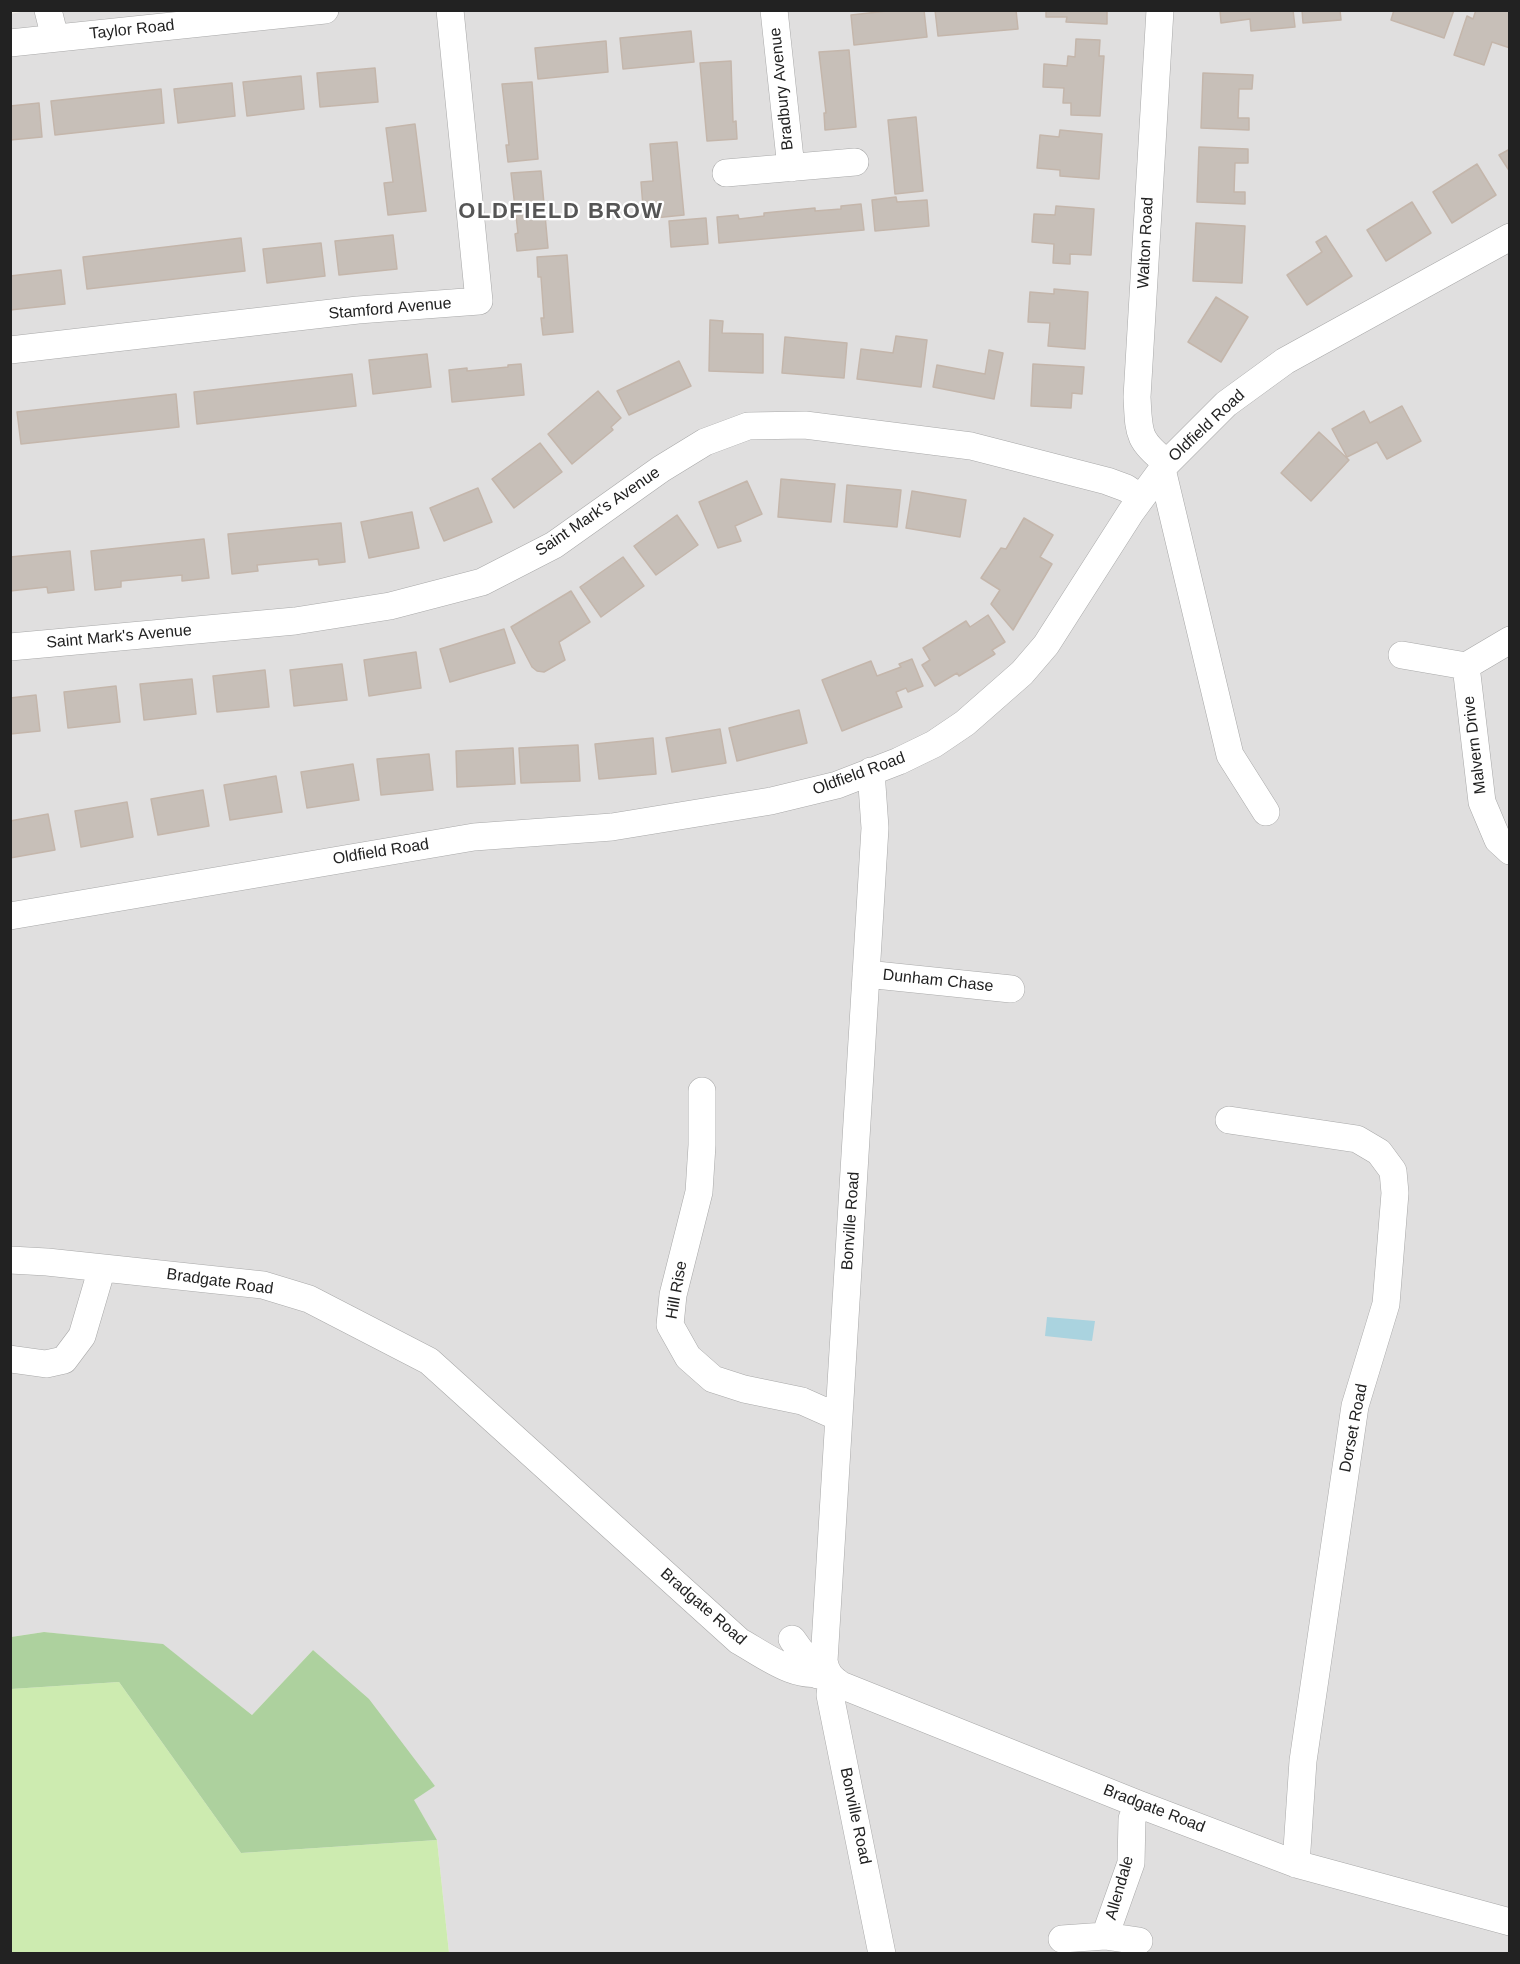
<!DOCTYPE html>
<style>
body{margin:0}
#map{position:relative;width:1520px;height:1964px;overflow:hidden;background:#f2efe9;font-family:Helvetica,sans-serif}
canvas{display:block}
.frame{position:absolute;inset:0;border:12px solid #222;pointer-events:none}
</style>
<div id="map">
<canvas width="1520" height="1964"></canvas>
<div class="frame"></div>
</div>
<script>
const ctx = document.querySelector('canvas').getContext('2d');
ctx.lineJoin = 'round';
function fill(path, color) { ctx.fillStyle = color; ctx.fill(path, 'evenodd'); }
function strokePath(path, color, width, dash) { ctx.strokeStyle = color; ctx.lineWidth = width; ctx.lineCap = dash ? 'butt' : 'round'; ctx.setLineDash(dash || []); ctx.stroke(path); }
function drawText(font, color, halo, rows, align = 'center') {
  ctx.font = font + ' Helvetica,sans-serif'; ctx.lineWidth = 4.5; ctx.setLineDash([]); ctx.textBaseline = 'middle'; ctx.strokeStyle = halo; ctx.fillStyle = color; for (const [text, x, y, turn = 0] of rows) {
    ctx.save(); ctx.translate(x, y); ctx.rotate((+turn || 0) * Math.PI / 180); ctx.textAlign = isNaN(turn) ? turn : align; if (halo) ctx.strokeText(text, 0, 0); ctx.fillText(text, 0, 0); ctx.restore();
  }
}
fill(new Path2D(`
 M32,10L1509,11V1953H449L437,1840L413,1799L435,1786L313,1650L252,1715L163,1645L44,1632L11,1637L10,14Z`), '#e0dfdf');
fill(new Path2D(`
 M119,1682L241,1853L437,1840L449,1953L11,1954V1689Z`), '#cdebb0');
fill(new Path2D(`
 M44,1632L163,1644L252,1715L313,1650L369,1699L435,1786L414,1800L437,1840L241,1853L119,1682L11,1689V1637Z`), '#add19e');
fill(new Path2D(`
 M1047,1317L1095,1321L1092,1341L1045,1336Z`), '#aad3df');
const building = new Path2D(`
 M896,10H924L927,37L854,45L851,15Z
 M935,10H1016L1018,29L938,36Z
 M1046,10H1107V24L1066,22L1067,17H1046Z
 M1220,10H1293L1295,27L1251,31L1250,19L1221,23Z
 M1302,10H1340L1341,20L1303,23Z
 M1394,10H1454L1444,38L1391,20Z
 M1476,10H1510V48L1492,42L1484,65L1454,55L1467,16L1473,19Z
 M691,31L694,62L623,69L620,38Z
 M1076,39L1100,40L1099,56H1104L1100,116L1071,115V103H1063L1064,88L1043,87L1044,64L1067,66L1068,56L1075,57Z
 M606,41L608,72L538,79L535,48Z
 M849,50L856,127L825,130L824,113H826L819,52Z
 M731,61L733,122L736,121L737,139L707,141L700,63Z
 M375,68L378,102L320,107L317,73Z
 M1203,73L1253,75L1252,89H1239L1238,118H1249V130L1201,128Z
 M301,76L304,109L247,116L243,82Z
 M532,82L538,159L508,162L506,145H509L502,84Z
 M232,83L235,116L178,123L174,89Z
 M161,89L164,123L55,135L51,101Z
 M39,103L42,137L10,140V106Z
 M916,117L923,191L895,194L888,120Z
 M415,124L426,211L388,215L384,183L393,182L386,128Z
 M1060,130L1102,134L1099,179L1060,176V170L1037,168L1040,135L1059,137Z
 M677,142L684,215L644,219L641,182L653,181L650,144Z
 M1199,147L1248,149V163H1235L1234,192H1245V204L1197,202Z
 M1510,149V172L1499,155Z
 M1477,164L1496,195L1452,223L1433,192Z
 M541,171L548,248L517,251L515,234L518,233L511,173Z
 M896,197L897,202L927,200L929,226L875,231L872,200Z
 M1412,202L1431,233L1386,261L1367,230Z
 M861,204L864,230L719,243L717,217L738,215L739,219L764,216V213L815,208V211L841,209V206Z
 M1056,206L1094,209L1091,255L1070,254V264L1053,263L1054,244L1032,242L1034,214L1055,215Z
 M706,218L708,244L671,247L669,221Z
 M1196,223L1245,226L1242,283L1193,281Z
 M393,235L397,269L339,275L335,241Z
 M1326,236L1352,276L1307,305L1287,275L1322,252L1316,242Z
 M241,238L245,271L87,289L83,257Z
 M321,243L325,276L267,283L263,249Z
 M567,255L573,332L543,335L541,318H544L541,277H538L537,257Z
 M61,270L65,304L10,310V276Z
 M1054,289L1088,292L1085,349L1048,346L1050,323L1028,322L1030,292L1054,294Z
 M1216,297L1248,317L1221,362L1188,342Z
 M710,320L723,321L722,333L763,334V373L709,371Z
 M896,336L927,340L921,387L857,379L861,349L893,353Z
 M785,337L847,343L844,378L782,373Z
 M989,350L1003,353L994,399L933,387L937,365L985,374Z
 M427,354L431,387L373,394L369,360Z
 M679,361L691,386L629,415L617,391Z
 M521,364L524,395L452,402L449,370L467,368V371L508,367V365Z
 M1033,364L1084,367L1082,394L1072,393L1071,408L1031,406Z
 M352,374L356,406L197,424L194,392Z
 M598,391L621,418L611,427L613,430L572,464L548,434Z
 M176,394L179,427L21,444L17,412Z
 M1402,406L1421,441L1387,459L1377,442L1347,457L1332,429L1364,411L1370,423Z
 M1319,432L1349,460L1311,501L1281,473Z
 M540,443L562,472L514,508L492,479Z
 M781,479L835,484L831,522L778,517Z
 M747,481L762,514L735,526L741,541L718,548L699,502Z
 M847,485L901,490L897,527L844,522Z
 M478,488L492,522L444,541L430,508Z
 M912,491L966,500L960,537L906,528Z
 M412,512L419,548L369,558L361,522Z
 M677,515L698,545L656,575L634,546Z
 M1024,518L1053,535L1040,557L1052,564L1013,630L991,604L1000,590L981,578L1001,548L1006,549Z
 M341,523L345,562L319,565L318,559L257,565L258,571L232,574L228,534Z
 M204,539L209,578L182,581V575L121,581V587L95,590L91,551Z
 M70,551L74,590L48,593L47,587L10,591V557Z
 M623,557L644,586L601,617L580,587Z
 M571,591L590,622L559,642L565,660L544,672L537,671L532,667L511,627Z
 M988,615L1005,642L992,650L995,654L959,676L957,673L935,686L922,665L930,660L923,648L966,621L970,627Z
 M504,629L515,663L450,682L440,649Z
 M416,652L421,688L369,696L364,660Z
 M912,659L923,686L908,692L906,688L896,692L902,707L842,731L822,680L871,661L877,676L901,667L899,664Z
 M342,664L347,700L294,706L290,670Z
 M265,670L269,707L217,712L213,676Z
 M192,679L196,714L144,720L140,684Z
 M116,686L120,722L68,728L64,692Z
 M36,695L40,731L10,734V698Z
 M799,710L807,743L737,761L729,728Z
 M720,729L726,763L672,772L666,738Z
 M653,738L656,774L599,779L595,744Z
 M578,745L580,781L521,783L519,748Z
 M513,748L515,784L457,787L456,751Z
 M429,754L433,790L381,795L377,759Z
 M353,764L359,800L307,808L301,772Z
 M276,776L282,812L230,820L224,785Z
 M203,790L209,826L158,835L151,799Z
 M127,802L133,837L81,847L75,811Z
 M48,814L55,850L10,858V821Z`);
fill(building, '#c7bfb8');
strokePath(building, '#c4b6ab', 1.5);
const minor = new Path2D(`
 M48,10L55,38
 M774,10L791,168
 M1160,10L1137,397C1139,433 1137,440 1167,463
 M10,43L325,10
 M726,173L855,162
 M10,350L358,310L479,301L450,10
 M1162,469L1230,755L1266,812
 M10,647L295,621L390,606L482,582L554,545L661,469L705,442L748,426L805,425L971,446L1107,481L1126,488L1141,498
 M1402,655L1466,666L1510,640
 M1466,666L1482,802L1498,840L1510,851
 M871,771L875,828L824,1661C826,1673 831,1678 841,1685L1138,1804L1296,1864L1510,1922
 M10,916L474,837L612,827L771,801L837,785L899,761L934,744L965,723L1022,673L1046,645L1131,512L1167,463L1226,404L1285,361L1510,237
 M866,974L1011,989
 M702,1091V1145L699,1192L673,1295L670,1325L688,1357L713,1379L744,1389L802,1401L838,1417
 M1229,1120L1357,1139L1379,1152L1393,1171L1395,1193L1386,1304L1355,1406L1303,1761L1296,1864
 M10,1260L47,1262L263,1285L309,1299L429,1361L739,1641C761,1653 801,1684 826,1670
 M10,1359L46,1364L64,1360L82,1336L102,1268
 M792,1639L818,1675
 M832,1679L830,1695L882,1954
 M1105,1936L1131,1863L1132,1819L1138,1804
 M1062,1939L1105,1936L1139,1941`);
strokePath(minor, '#a9a9a9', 28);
strokePath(minor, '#fff', 27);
drawText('16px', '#222', '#fff', [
 ["Taylor Road",132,30,-6],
 ["Bradbury Avenue",782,89,-96],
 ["Walton Road",1146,243,-87],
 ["Stamford Avenue",390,309,-5],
 ["Oldfield Road",1207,426,-43],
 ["Saint Mark's Avenue",598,512,-34],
 ["Saint Mark's Avenue",119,637,-5],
 ["Malvern Drive",1475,745,-97],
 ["Oldfield Road",859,774,-20],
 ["Oldfield Road",381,852,-9],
 ["Dunham Chase",938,981,6],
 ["Bonville Road",851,1221,-86],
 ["Bradgate Road",220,1282,8],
 ["Hill Rise",677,1290,-80],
 ["Dorset Road",1354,1428,-79],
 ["Bradgate Road",703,1607,41],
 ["Bradgate Road",1154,1809,21],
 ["Bonville Road",855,1816,78],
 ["Allendale",1120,1888,-74]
]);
ctx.letterSpacing = '1.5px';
drawText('bold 22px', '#555', '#fff', [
 ["OLDFIELD BROW",561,212]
]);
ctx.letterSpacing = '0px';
</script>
